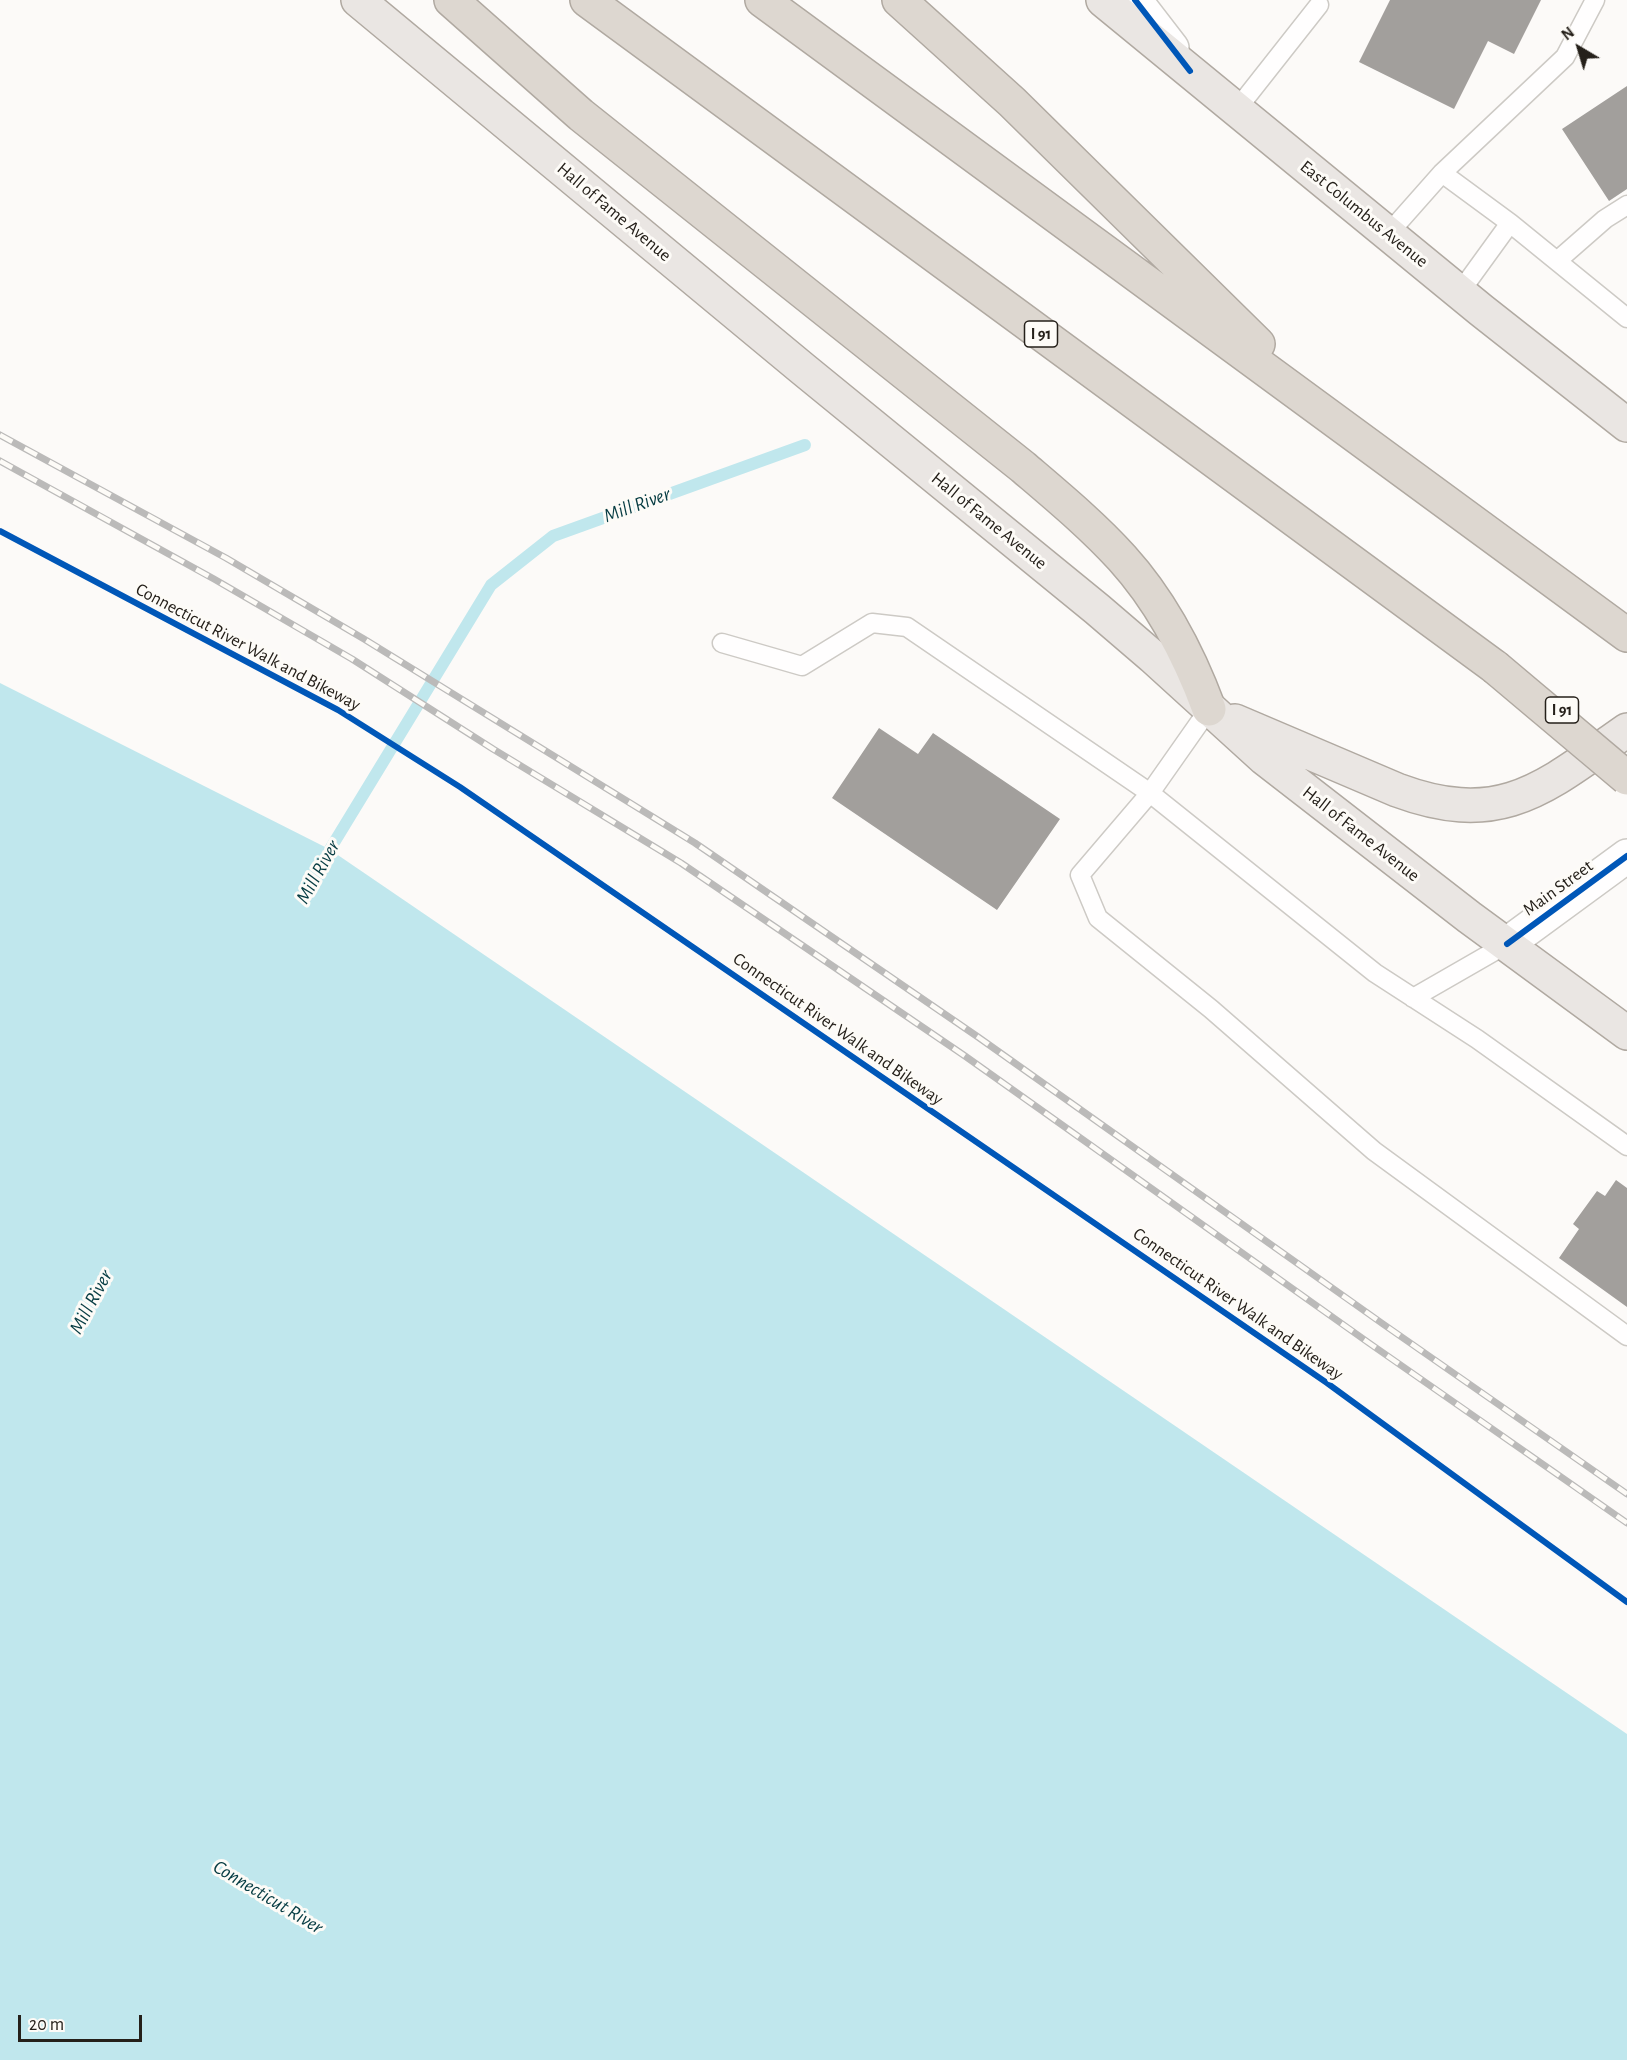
<!DOCTYPE html>
<style>
body{margin:0}
#map{position:relative;width:1627px;height:2060px;overflow:hidden;background:#fcfaf8;font-family:"Alegreya Sans",sans-serif}
canvas{display:block}
.north{position:absolute;left:1549px;top:18px;width:60px;height:60px;-webkit-text-stroke:4px #fdfbf7;paint-order:stroke;rotate:322deg;font-size:16px;font-weight:700;line-height:24px;text-align:center;color:#25201a}
.north::after{content:'';display:block;margin:auto;width:21px;height:27px;background:#25201a;clip-path:polygon(50% 0,100% 100%,50% 72%,0 100%)}
.scale{position:absolute;left:18px;top:2015px;width:124px;height:27px;box-sizing:border-box;border:3px solid #25201a;border-top:0;padding-left:8px;font-size:18px;line-height:21px;white-space:nowrap;color:#25201a;-webkit-text-stroke:4px #fdfbf7;paint-order:stroke}
</style>
<div id="map">
<canvas width="1627" height="2060"></canvas>
<div class="north">N</div>
<div class="scale">20 m</div>
</div>
<script>
const ctx = document.querySelector('canvas').getContext('2d');
ctx.lineJoin = 'round';
function fill(path, color) { ctx.fillStyle = color; ctx.fill(path, 'evenodd'); }
function strokePath(path, color, width, dash) { ctx.strokeStyle = color; ctx.lineWidth = width; ctx.lineCap = dash ? 'butt' : 'round'; ctx.setLineDash(dash || []); ctx.stroke(path); }
function drawText(font, color, halo, rows, align = 'center') {
  ctx.font = font + ' "Alegreya Sans",sans-serif'; ctx.lineWidth = 6; ctx.setLineDash([]); ctx.textBaseline = 'middle'; ctx.strokeStyle = halo; ctx.fillStyle = color; for (const [text, x, y, turn = 0] of rows) {
    ctx.save(); ctx.translate(x, y); ctx.rotate((+turn || 0) * Math.PI / 180); ctx.textAlign = isNaN(turn) ? turn : align; if (halo) ctx.strokeText(text, 0, 0); ctx.fillText(text, 0, 0); ctx.restore();
  }
}
fill(new Path2D(`
 M0,683L329,849L1627,1734V2060H0Z`), '#c0e7ed');
strokePath(new Path2D(`
 M321,864L491,585L553,536L805,445`), '#c0e7ed', 12);
fill(new Path2D(`
 M1390,0H1541L1514,54L1488,41L1454,109L1359,62Z
 M1627,86V189L1609,201L1562,129Z
 M879,728L918,754L933,733L1060,819L997,910L832,798Z
 M1616,1180L1627,1188V1307L1559,1258L1579,1229L1573,1224L1597,1191L1605,1196Z`), '#a29f9c');
const service = new Path2D(`
 M1237,109L1319,5
 M1442,173L1510,223L1460,292
 M1510,223L1627,318
 M1388,234L1442,173L1565,57L1595,0
 M1557,261L1605,219L1627,205
 M722,643L802,666L872,623L907,627L1150,793L1375,973L1477,1039L1627,1146
 M1209,709L1150,793L1080,875L1098,918L1211,1009L1374,1151L1627,1336
 M1413,998L1507,944`);
const tertiary = new Path2D(`
 M1135,0L1172,48`);
const secondary = new Path2D(`
 M1507,944L1627,856`);
const primary = new Path2D(`
 M358,0L803,369L1097,609L1153,657L1264,758L1469,917L1627,1033
 M1103,0L1481,310L1627,425
 M1235,721L1397,790C1502,829 1545,787 1627,730`);
const motorway = new Path2D(`
 M451,0L581,115L1023,467C1057,496 1092,525 1122,558C1161,601 1189,655 1209,709
 M587,0L1495,667
 M762,0L1627,635
 M899,0L1012,102L1258,344`);
strokePath(service, '#cdcac5', 21);
strokePath(tertiary, '#cdcac5', 36);
strokePath(secondary, '#cdcac5', 36);
strokePath(primary, '#b0a9a1', 36);
strokePath(motorway, '#b0a9a1', 36);
strokePath(service, '#fffefe', 18);
strokePath(tertiary, '#fffefe', 33);
strokePath(secondary, '#fffefe', 33);
strokePath(primary, '#eae6e3', 33);
strokePath(motorway, '#ddd7d0', 33);
const rail = new Path2D(`
 M0,435L226,558L364,639L695,843L978,1037L1383,1324L1627,1494
 M0,461L214,579L352,659L493,749L681,863L965,1056L1369,1343L1627,1523`);
strokePath(rail, '#bbbab9', 7);
strokePath(rail, '#fdfbf7', 4.5, [14]);
const motorwayBridge = new Path2D(`
 M1495,667L1627,778`);
strokePath(motorwayBridge, '#b0a9a1', 36, []);
strokePath(motorwayBridge, '#ddd7d0', 33);
strokePath(new Path2D(`
 M1135,0L1190,71
 M0,531L338,710L460,787L1327,1383L1627,1602
 M1507,944L1627,856`), '#0057b8', 6);
for (const [x, y, w] of [
 [1041,334,33],
 [1562,710,33]
]) { const box = new Path2D(); box.roundRect(x - w / 2, y - 13, w, 26, 4.5); ctx.fillStyle = '#fdfbf7'; ctx.fill(box); strokePath(box, '#25201a', 1.5); }
drawText('bold 16px', '#25201a', null, [
 ["I 91",1041,334],
 ["I 91",1562,710]
]);
drawText('18px', '#25201a', '#fdfbf7', [
 ["Hall of Fame Avenue",614,212,40],
 ["East Columbus Avenue",1364,214,39],
 ["Hall of Fame Avenue",989,521,39],
 ["Connecticut River Walk and Bikeway",248,647,28],
 ["Hall of Fame Avenue",1361,834,38],
 ["Main Street",1558,888,-36],
 ["Connecticut River Walk and Bikeway",838,1029,35],
 ["Connecticut River Walk and Bikeway",1238,1304,35]
]);
drawText('italic 20px', '#053b42', '#fdfbf7', [
 ["Mill River",637,505,-20],
 ["Mill River",318,872,-61],
 ["Mill River",91,1302,-62],
 ["Connecticut River",268,1897,31]
]);
</script>
